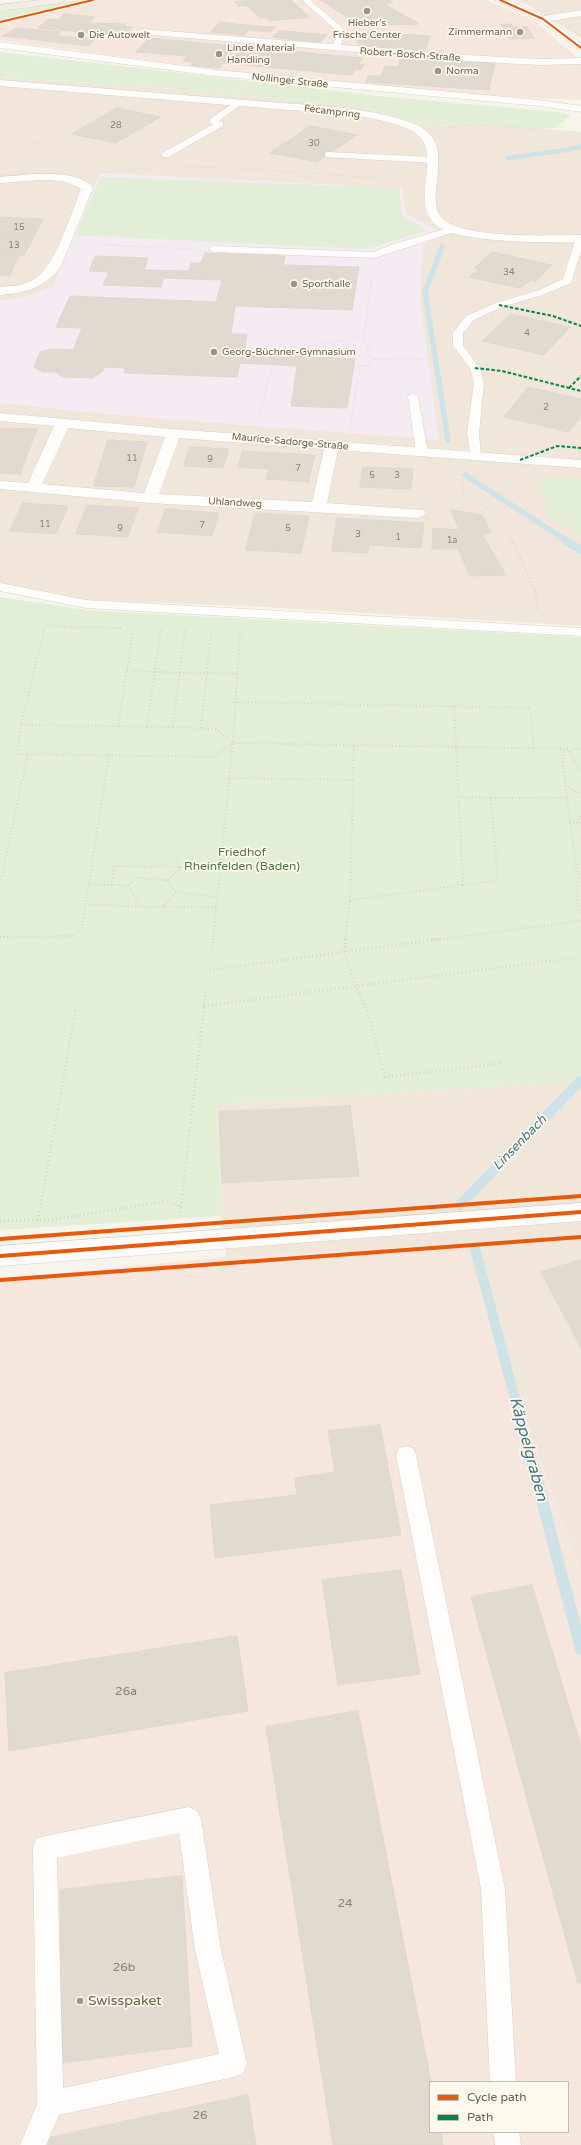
<!DOCTYPE html>
<meta charset="utf-8">
<style>
body{margin:0}
#map{position:relative;width:581px;height:2145px;overflow:hidden;background:#f7f4ec;font-family:"Varela Round",sans-serif}
canvas{display:block}
.legend{position:absolute;left:429px;top:2081px;width:140px;height:52px;box-sizing:border-box;background:#fef9ee;border:1px solid #c7bbad;margin:0;padding:5px 7px;list-style:none;font-size:12px;color:#755e4c}
.legend li{display:flex;align-items:center;gap:8px;height:20px}
.legend b{width:20px;border:1px solid #c7bbad}
</style>
<div id="map">
<canvas width="581" height="2145"></canvas>
<ul class="legend">
<li><b style="height:5px;background:#e8590c"></b>Cycle path</li>
<li><b style="height:5px;background:#00873e"></b>Path</li>
</ul>
</div>
<script>
const ctx = document.querySelector('canvas').getContext('2d');
ctx.lineJoin = 'round';
function fill(path, color) { ctx.fillStyle = color; ctx.fill(path, 'evenodd'); }
function strokePath(path, color, width, dash) { ctx.strokeStyle = color; ctx.lineWidth = width; ctx.lineCap = dash ? 'butt' : 'round'; ctx.setLineDash(dash || []); ctx.stroke(path); }
function drawText(font, color, halo, rows, align = 'center') {
  ctx.font = font + ' "Varela Round",sans-serif'; ctx.lineWidth = 3.5; ctx.setLineDash([]); ctx.textBaseline = 'middle'; ctx.strokeStyle = halo; ctx.fillStyle = color; for (const [text, x, y, turn = 0] of rows) {
    ctx.save(); ctx.translate(x, y); ctx.rotate((+turn || 0) * Math.PI / 180); ctx.textAlign = isNaN(turn) ? turn : align; if (halo) ctx.strokeText(text, 0, 0); ctx.fillText(text, 0, 0); ctx.restore();
  }
}
fill(new Path2D(`
 M516,0H581V38L529,6Z
 M0,77L162,88L359,106L404,119L422,127L475,123L581,132V626L245,606L88,600L0,583Z
 M581,1081V1573L463,1245L226,1257L221,1216L216,1104Z`), '#f0e7da');
fill(new Path2D(`
 M101,0H485L532,19L581,61V100L492,96L247,74L0,40V25Z
 M463,1245L581,1573V2145H0V1279L226,1257ZM430,2082H568V2132H430Z`), '#f5e7dd');
fill(new Path2D(`
 M101,173L402,188L406,214L443,233L423,244L420,299L439,440L124,416L0,403V300L26,297L53,286L70,238Z`), '#f4ebf3');
fill(new Path2D(`
 M76,0H87L0,20V12Z
 M0,52L379,96L557,112L571,115L557,127L539,129L475,123L422,127L404,119L359,106L162,88L0,77Z
 M101,177L399,188L402,215L427,231L366,249L75,235Z
 M538,476L581,479V536L549,517Z
 M0,597L86,610L581,637V1081L216,1104L221,1216L0,1230Z`), '#e3eed7');
strokePath(new Path2D(`
 M508,158L567,150L581,146`), '#cee3e7', 4.5);
strokePath(new Path2D(`
 M442,247L425,292L448,440
 M465,475L567,541`), '#cee3e7', 5.5);
strokePath(new Path2D(`
 M565,540L581,550`), '#cee3e7', 8);
strokePath(new Path2D(`
 M460,1205L581,1080
 M475,1248L532,1463`), '#cee3e7', 10);
strokePath(new Path2D(`
 M532,1462L581,1649`), '#cee3e7', 12);
const building = new Path2D(`
 M252,0H291L309,17L269,21L266,18H260L247,6H238L235,2Z
 M320,0H389L393,2L384,4L419,24L386,25L373,18L355,21Z
 M65,14L95,17L88,23L126,24L124,26L133,27L124,36L38,28L49,19L58,20Z
 M220,22L253,26L275,27L270,32L249,30L244,35L211,32Z
 M501,24H511L513,27H527L534,38L509,39L501,30H504Z
 M17,28L61,32L57,36L95,39L88,46L3,36Z
 M279,31L296,32L327,35L320,43L273,37Z
 M367,32L430,36L425,50L359,46L361,43H357L360,36L365,37Z
 M149,38L363,58L359,64L364,65L361,70L356,69L352,75L223,63L219,68L190,65L193,62L183,61L188,56L136,52Z
 M401,58L489,63L495,64L489,90L366,82L368,76H381L385,66L398,67Z
 M117,108L160,117L116,143L72,134Z
 M311,126L357,135L317,162L270,153Z
 M0,217L43,219L33,238L0,236Z
 M0,236L33,238L24,255L0,254Z
 M492,252L552,265L536,281L531,280L520,288L469,277L479,269L475,268Z
 M205,253L285,256L283,265L359,267L352,310L235,306L231,334H247L244,353L355,359L347,408L291,406L297,366L240,363L237,377L124,373L125,368L105,367L102,372L93,378L62,377L56,372H43L34,367L40,352L51,349L73,350L82,328L56,327L70,296L216,302L222,280L163,278L161,287L103,285L109,272L89,271L95,256L148,258L144,270L189,271L191,263H201Z
 M0,254L19,255L10,275H0Z
 M511,314L570,327L544,355L483,341Z
 M529,387L581,399V416L569,432L504,417Z
 M0,428L37,429L20,474L0,473Z
 M108,440L147,442L134,487L94,486Z
 M190,447L229,449L223,468L184,466Z
 M243,451L315,455L308,482L266,479L269,469L238,467Z
 M363,467L413,469L411,489L360,487Z
 M23,503L68,506L56,534L10,531Z
 M87,505L138,508L128,537L76,534Z
 M166,509L219,513L212,536L158,532Z
 M451,510L482,515L491,533L482,534L506,575L470,576L458,549H432L433,528L459,530Z
 M255,513L309,516L301,553L246,550Z
 M337,518L424,523L421,548L369,545L368,553L332,551Z
 M350,1106L359,1176L222,1183L219,1112Z
 M581,1260V1348L541,1272Z
 M380,1425L401,1535L215,1558L210,1505L297,1495L295,1478L335,1472L328,1431Z
 M401,1570L420,1674L338,1685L322,1580Z
 M532,1585L581,1746V1983H578L471,1597Z
 M237,1636L248,1711L9,1751L5,1673Z
 M358,1711L431,2082L430,2132H441L443,2145H333L266,1727Z
 M182,1876L192,2046L62,2063L60,1890Z
 M248,2095L256,2145H48V2138Z`);
fill(building, '#e1dad1');
strokePath(building, '#e0d8ce', 1);
const lane = new Path2D(`
 M302,0H310L345,30L346,32L338,51L331,49L338,32Z
 M237,100L244,102L219,121L223,122V126L168,157H162V153L214,124L210,123V119Z
 M328,152L433,157L437,160L433,163L325,157V153Z
 M454,226L457,227V231L375,258L213,252L208,249L213,246L374,252L391,245Z
 M576,237H581V251L571,283L545,294L502,307L474,320L463,333V346L480,368L484,383L479,433L481,457L479,459H471L467,433L474,383L470,368L453,346V333L466,316L496,303L539,290L563,279Z
 M413,393L418,396L428,453L422,456L416,453L408,396Z
 M0,583L86,600L581,628V636L86,608L0,591Z
 M406,1446L413,1448L416,1455L505,1889L516,2082H490L481,1889L396,1455L399,1448Z
 M189,1807L197,1811L201,1819L221,1950L247,2064L243,2073L234,2077L59,2115L46,2145H20L37,2104L33,1848L36,1839L45,1836ZM179,1833L195,1950L219,2054L63,2088L57,1858Z
 M493,2132H519L521,2145H495Z`);
const street = new Path2D(`
 M495,0H508L544,16L581,10V16L551,21L581,43V51L540,21Z
 M142,29L467,55L539,59L581,58V64L539,65L467,61L139,34V30Z
 M0,80C86,87 171,94 257,101C308,106 364,105 412,123C465,142 417,202 446,221C472,239 548,235 581,235V243C551,242 457,244 436,225C406,199 451,145 406,128C366,112 307,112 264,108C176,101 88,93 0,86Z
 M34,174C51,174 81,172 93,188L61,266C46,288 25,293 0,295V287C11,286 23,286 33,280C55,268 71,213 81,189C60,174 24,182 0,183V177Z
 M0,413L173,429L581,460V468L338,450L327,503L423,510L426,513L423,516L418,518L150,503L0,489V481L28,483L54,426L0,421ZM68,428L165,437L144,493L42,484ZM179,438L324,449L312,502L159,494Z
 M581,1203V1221L0,1266V1246Z`);
const secondary = new Path2D(`
 M0,42L216,70L539,100L581,106V112L539,106L216,76L0,48Z`);
const primary = new Path2D(`
 M40,0H66L61,3L0,11V5Z`);
strokePath(lane, '#d7d1ca', 1);
strokePath(street, '#d7d1ca', 1);
strokePath(secondary, '#d7d1ca', 1);
strokePath(primary, '#d8d1ca', 1);
strokePath(new Path2D(`
 M401,4L411,0
 M0,125L23,139L44,145L65,158
 M444,128L475,124L534,129L564,127
 M185,167L240,168L404,180
 M102,173L150,167`), '#dad4cf', 1, [0.5, 1.5]);
strokePath(new Path2D(`
 M87,244L194,249
 M371,359L364,337L372,275
 M258,420L276,352L364,337
 M350,427L360,366H369L371,359L443,360
 M462,474L463,494C485,506 501,517 512,541`), '#dad4cf', 1.5, [0.5, 2]);
strokePath(new Path2D(`
 M512,540L536,593L537,609
 M121,628L45,626L21,725L118,726L134,627
 M127,671L237,674
 M234,702L530,708L534,748
 M454,706L463,885L498,880L491,798L459,797
 M118,726L147,727L161,629
 M147,727H173L185,630
 M173,727L216,729L233,743L581,749
 M201,728L211,631
 M354,746L350,900L463,885
 M567,748L581,772
 M567,749L562,756L570,823
 M28,754L213,757L232,744
 M229,778L353,780
 M566,785L581,795
 M491,798H567
 M576,823L581,815
 M581,823H570L578,878L581,877
 M581,838V842
 M578,878L577,900L581,916
 M167,880L176,892
 M0,883L28,754H17L21,725
 M90,885H128L136,878L168,880L181,867L220,869
 M112,885L114,866L181,867
 M128,885L139,906
 M86,904L140,907H216
 M164,906L176,892L217,897
 M0,937L73,936L82,927L109,755
 M213,940L233,743L240,632
 M345,940L350,900
 M433,940L581,921`), '#dad4cf', 2, [1, 2.5]);
strokePath(new Path2D(`
 M346,939L344,953L371,1023L385,1077L503,1063
 M212,947L213,939
 M209,970L441,939
 M204,1006L581,957
 M181,1207L206,990
 M38,1220L76,1008
 M0,1221L50,1220L168,1201L181,1207L180,1217`), '#dad4cf', 2.5, [1, 3]);
fill(lane, '#fefdfc');
fill(street, '#fefdfc');
fill(secondary, '#fefdfc');
fill(primary, '#f2eee6');
strokePath(new Path2D(`
 M499,305L553,316L581,326
 M475,368L502,371L581,391
 M569,388L581,376
 M520,460L557,446L581,448`), '#00873e', 2, [3.5, 2]);
strokePath(new Path2D(`
 M500,0L543,19L581,48
 M0,22L93,0`), '#e8590c', 2);
strokePath(new Path2D(`
 M0,1239L581,1196
 M0,1256L581,1212
 M0,1280L581,1237`), '#e8590c', 4);
for (const [x, y, r, color] of [
 [367,11,4,"#a29284"],
 [520,32,4,"#a29284"],
 [81,35,4,"#a29284"],
 [219,54,4,"#a29284"],
 [438,71,4,"#a29284"],
 [294,284,4,"#a29284"],
 [214,352,4,"#a29284"],
 [80,2001,4,"#a29284"]
]) { const dot = new Path2D(); dot.arc(x, y, r, 0, 2 * Math.PI); ctx.fillStyle = color; ctx.fill(dot); strokePath(dot, '#fef9ee', 1.5); }
drawText('9px', '#928070', null, [
 ["28",116,126],
 ["30",314,144],
 ["15",19,228],
 ["13",14,246],
 ["34",509,273],
 ["4",527,334],
 ["2",546,408],
 ["11",132,459],
 ["9",210,460],
 ["7",298,469],
 ["5",372,476],
 ["3",397,476],
 ["11",45,525],
 ["7",202,526],
 ["9",120,529],
 ["5",288,529],
 ["3",358,535],
 ["1",398,538],
 ["1a",452,541]
]);
drawText('10px', '#755e4c', '#fef9ee', [
 ["Hieber's",367,23,"center"],
 ["Frische Center",367,35,"center"],
 ["Zimmermann",512,32,"right"],
 ["Die Autowelt",89,35],
 ["Linde Material",227,48],
 ["Handling",227,60],
 ["Norma",446,71],
 ["Sporthalle",302,284],
 ["Georg-Büchner-Gymnasium",222,352]
], 'left');
drawText('10px', '#755e4c', '#fef9ee', [
 ["Robert-Bosch-Straße",410,55,4],
 ["Nollinger Straße",290,81,6],
 ["Fécampring",332,112,7],
 ["Maurice-Sadorge-Straße",290,442,5],
 ["Uhlandweg",235,503,3]
]);
drawText('12px', '#507a44', '#fef9ee', [
 ["Friedhof",242,853],
 ["Rheinfelden (Baden)",242,867]
]);
drawText('12px', '#928070', null, [
 ["26a",126,1692],
 ["24",345,1904],
 ["26b",124,1968],
 ["26",200,2116]
]);
drawText('italic 13px', '#477888', '#fef9ee', [
 ["Linsenbach",520,1143,-46]
]);
drawText('14px', '#755e4c', '#fef9ee', [
 ["Swisspaket",88,2001]
], 'left');
drawText('italic 16px', '#477888', '#fef9ee', [
 ["Käppelgraben",528,1449,75]
]);
</script>
